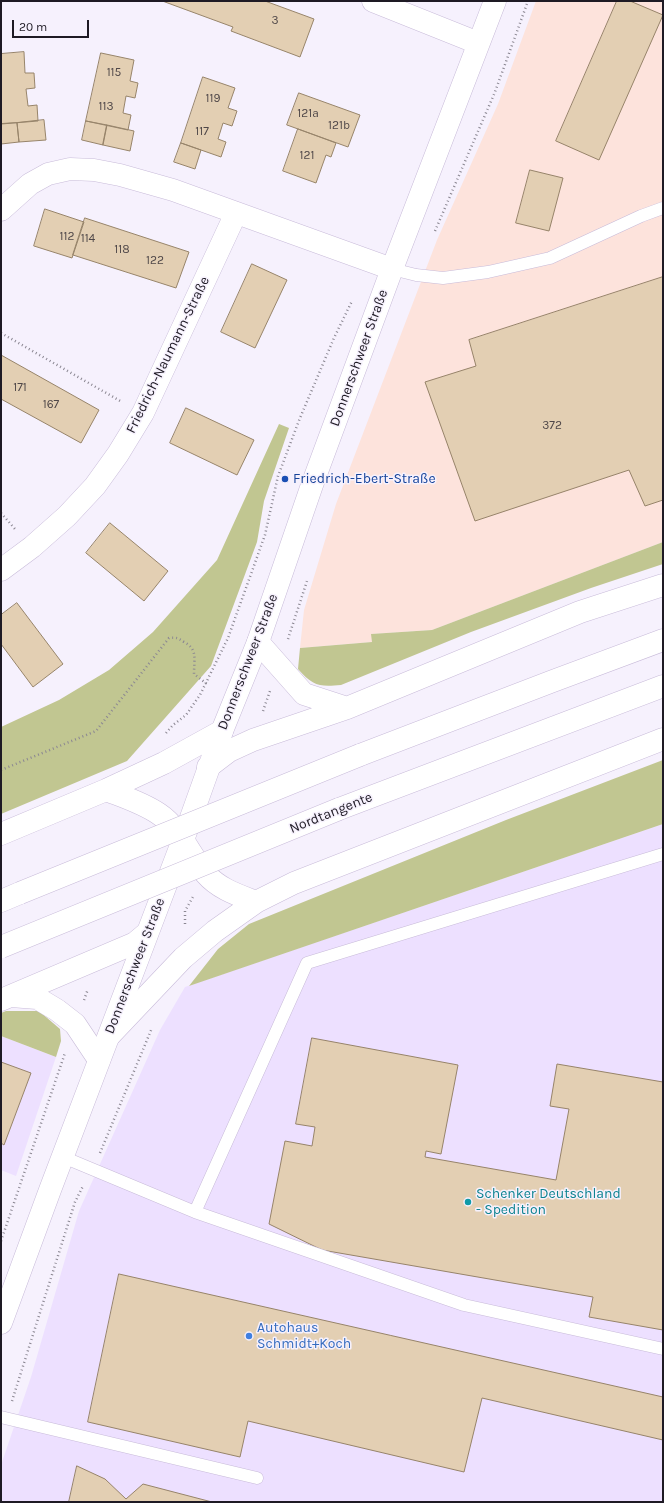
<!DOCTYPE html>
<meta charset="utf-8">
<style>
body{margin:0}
#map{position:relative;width:664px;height:1503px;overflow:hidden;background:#f6f1fd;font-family:Karla,sans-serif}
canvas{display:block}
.frame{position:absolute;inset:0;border:2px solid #1e1a24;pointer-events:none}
.scale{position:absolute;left:12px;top:20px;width:77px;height:18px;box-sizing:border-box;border:2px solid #1e1a24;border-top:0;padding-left:5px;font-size:12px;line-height:14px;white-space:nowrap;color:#1e1a24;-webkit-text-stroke:3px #f6f1fd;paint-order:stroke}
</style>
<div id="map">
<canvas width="664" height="1503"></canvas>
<div class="frame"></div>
<div class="scale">20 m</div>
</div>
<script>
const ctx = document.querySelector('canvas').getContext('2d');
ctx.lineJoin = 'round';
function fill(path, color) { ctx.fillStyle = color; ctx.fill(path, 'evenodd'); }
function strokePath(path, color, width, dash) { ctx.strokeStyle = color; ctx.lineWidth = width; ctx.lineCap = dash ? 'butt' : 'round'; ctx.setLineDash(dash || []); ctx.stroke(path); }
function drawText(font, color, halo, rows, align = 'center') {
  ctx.font = font + ' Karla,sans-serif'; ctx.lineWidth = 3; ctx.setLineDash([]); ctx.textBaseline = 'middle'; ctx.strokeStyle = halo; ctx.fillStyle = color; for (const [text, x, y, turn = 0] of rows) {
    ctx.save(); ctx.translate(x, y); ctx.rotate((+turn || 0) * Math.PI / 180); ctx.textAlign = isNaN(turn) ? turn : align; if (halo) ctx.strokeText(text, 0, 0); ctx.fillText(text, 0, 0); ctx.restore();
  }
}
fill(new Path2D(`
 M663,824V1502H1V1465L31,1377L79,1211L160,1030L185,987Z
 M1,1036L56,1057L16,1176L1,1170Z`), '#ede0ff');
fill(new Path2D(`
 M536,1H663V542L432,630L372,634V642L300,648L304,610L336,504L437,240L498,104Z`), '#fde3dc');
fill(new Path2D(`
 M279,424L289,428L264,501L257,542L211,666L127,761L1,814V727L59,700L109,670L153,632L217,560Z
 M663,542V564L591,588L471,632L341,685C319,687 313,686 298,669L300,648L372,642L371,634L432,630Z
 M663,760V824L189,986L218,949L249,924L506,820Z
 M6,1011H39L60,1029L61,1041L56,1057L1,1036V1013Z`), '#c1c691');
const building = new Path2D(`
 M166,1H265L314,19L300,57L231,31L233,27L165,2Z
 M617,1H630L663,15L599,160L556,141Z
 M24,52L25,73H34L35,88L26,89L28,106L37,105L38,121L1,124V54Z
 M101,53L134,60L130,81L138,83L135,98L126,96L123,113L131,115L128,130L86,121Z
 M203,77L235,88L228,108L237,111L232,126L223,123L218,139L226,142L221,157L181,143Z
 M299,93L360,115L348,147L287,125Z
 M44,120L46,140L19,142L17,123Z
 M86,121L107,125L103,145L82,140Z
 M17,123L19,142L1,144V124Z
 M107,125L134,131L130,151L103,145Z
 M298,129L336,143L331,157L326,155L316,183L283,171Z
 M181,143L201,150L195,169L174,162Z
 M530,170L563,178L549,231L516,223Z
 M45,209L84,222L72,258L34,246Z
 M85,218L189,252L176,288L73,255Z
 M252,264L287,280L255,348L221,332Z
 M663,277V500L645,506L629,470L475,521L425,382L476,366L469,340Z
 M1,355L99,410L81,443L1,399Z
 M186,408L254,440L237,475L170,443Z
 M110,523L168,571L144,601L86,553Z
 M17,603L63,664L33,687L1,644V615Z
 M312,1038L458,1065L441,1154L426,1151L425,1157L556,1180L569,1109L550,1106L557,1064L663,1082V1330L589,1317L593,1297L322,1250L269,1224L285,1141L312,1146L315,1127L296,1124Z
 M1,1062L31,1073L4,1145L1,1143Z
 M119,1274L663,1397V1440L482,1398L464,1472L248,1421L240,1457L88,1422Z
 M77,1466L105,1479L126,1499L143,1484L212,1502H69Z`);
fill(building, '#e3cfb3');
strokePath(building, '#97846a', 1);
const lane = new Path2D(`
 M392,269L416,275L443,278L488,272L550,258L641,216L663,208
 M63,1157L195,1212L307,963L663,854
 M195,1212L464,1305L663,1349
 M1,1417L257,1478`);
const street = new Path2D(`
 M373,1L478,43
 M1,210L30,184L48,174L70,169L94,170L120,175L173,190L392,269
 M1,570L32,547L67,516L95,486L118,454L143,413L236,213`);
const secondary = new Path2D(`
 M1,1323L50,1190L183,840L222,731L258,642L312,485L392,269L495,1`);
const highway = new Path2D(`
 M258,642L304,694L347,708
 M360,755L553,681L663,640
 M208,767L229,751L253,740L347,708L580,612L663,585
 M106,790C124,797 143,803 159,814C180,828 190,855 206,874C219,889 238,895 256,902
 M339,809L663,686
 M1,834L106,790L164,763L222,731
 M1,901L20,893
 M11,996L37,998L57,1010L75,1024L99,1060
 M1,1000L135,943L147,933
 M109,1036L183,958L215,931L256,902L294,883L663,739`);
strokePath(lane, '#c8bbd9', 13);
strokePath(street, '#c8bbd9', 23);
strokePath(secondary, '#c8bbd9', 23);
strokePath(highway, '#c8bbd9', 23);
strokePath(new Path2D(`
 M435,231L495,92L528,1
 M1,333L122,402
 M1,513L15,529
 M288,639L307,581
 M263,711L270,691
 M166,733L173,725L186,715L200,695L228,638L265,535L278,476L300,418L334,338L352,301
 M1,770L96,731L169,638C176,637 178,638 184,642C198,649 194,660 194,674L207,684
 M185,924V911L194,895
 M84,1000L88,989
 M100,1153L152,1028
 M1,1241L65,1053
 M12,1401L75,1202L83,1186`), '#8b8792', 2.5, [1, 3]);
strokePath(lane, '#fff', 12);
strokePath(street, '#fff', 22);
strokePath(secondary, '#fff', 22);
strokePath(highway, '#fff', 22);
const highwayBridge = new Path2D(`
 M20,893L360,755
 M1,947L339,809`);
strokePath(highwayBridge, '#c8bbd9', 23, []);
strokePath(highwayBridge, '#fff', 22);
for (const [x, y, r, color] of [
 [285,479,4,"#1a4fb4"],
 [468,1202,4,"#0f9aa8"],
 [249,1336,4,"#3f7fe0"]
]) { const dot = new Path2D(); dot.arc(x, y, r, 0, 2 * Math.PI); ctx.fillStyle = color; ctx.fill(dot); strokePath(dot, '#f6f1fd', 1.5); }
drawText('12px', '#4f4748', null, [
 ["3",275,21],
 ["115",114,73],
 ["119",213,99],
 ["113",106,107],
 ["121a",308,114],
 ["121b",339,126],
 ["117",202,132],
 ["121",307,156],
 ["112",67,237],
 ["114",88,239],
 ["118",122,250],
 ["122",155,261],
 ["171",20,388],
 ["167",51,405],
 ["372",552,426]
]);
drawText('14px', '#1e1a24', '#f6f1fd', [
 ["Friedrich-Naumann-Straße",168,355,-64],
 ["Donnerschweer Straße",359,358,-70],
 ["Donnerschweer Straße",248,662,-69],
 ["Nordtangente",331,813,-22],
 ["Donnerschweer Straße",135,966,-69]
]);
drawText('14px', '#164399', '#f6f1fd', [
 ["Friedrich-Ebert-Straße",293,479]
], 'left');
drawText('14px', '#0d838f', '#f6f1fd', [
 ["Schenker Deutschland",476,1194],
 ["- Spedition",476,1210]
], 'left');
drawText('14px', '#366cbe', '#f6f1fd', [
 ["Autohaus",257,1328],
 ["Schmidt+Koch",257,1344]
], 'left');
</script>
